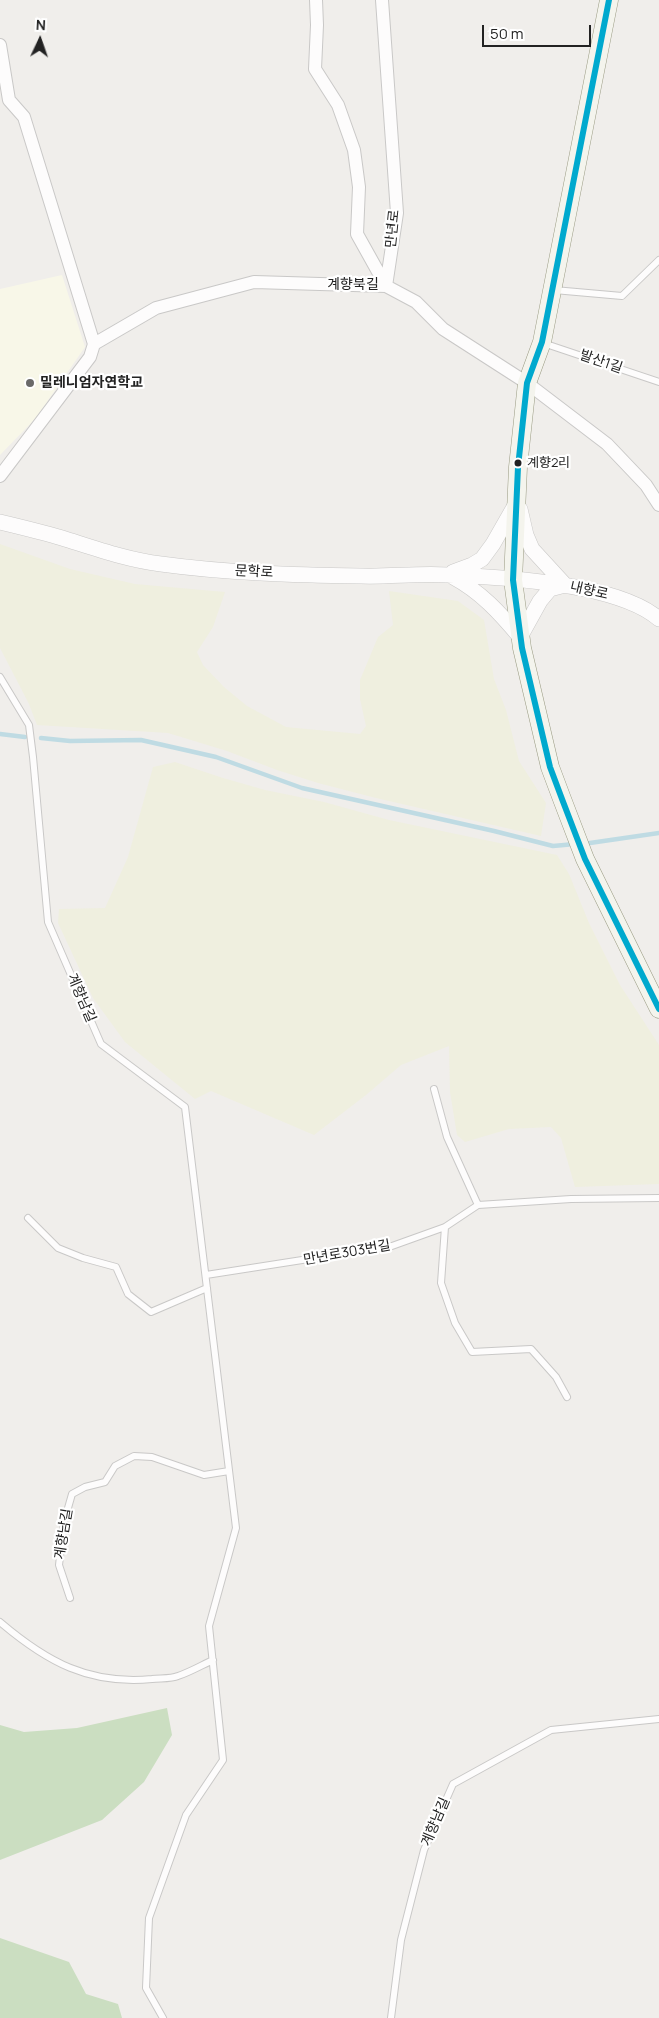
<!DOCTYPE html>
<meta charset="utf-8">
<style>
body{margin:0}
#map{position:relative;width:659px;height:2018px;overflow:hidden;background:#f0eeeb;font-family:Manrope,sans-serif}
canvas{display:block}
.north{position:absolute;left:15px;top:15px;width:50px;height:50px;-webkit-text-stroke:4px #fff;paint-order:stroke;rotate:3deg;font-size:14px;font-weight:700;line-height:20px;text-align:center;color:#222}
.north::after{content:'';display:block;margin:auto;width:18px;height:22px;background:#222;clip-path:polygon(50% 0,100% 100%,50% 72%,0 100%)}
.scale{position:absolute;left:482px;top:25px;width:109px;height:22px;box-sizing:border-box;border:2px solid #222;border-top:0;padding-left:6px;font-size:15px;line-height:18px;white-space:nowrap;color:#222;-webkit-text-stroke:4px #fff;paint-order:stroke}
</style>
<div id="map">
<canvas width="659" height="2018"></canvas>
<div class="north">N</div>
<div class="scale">50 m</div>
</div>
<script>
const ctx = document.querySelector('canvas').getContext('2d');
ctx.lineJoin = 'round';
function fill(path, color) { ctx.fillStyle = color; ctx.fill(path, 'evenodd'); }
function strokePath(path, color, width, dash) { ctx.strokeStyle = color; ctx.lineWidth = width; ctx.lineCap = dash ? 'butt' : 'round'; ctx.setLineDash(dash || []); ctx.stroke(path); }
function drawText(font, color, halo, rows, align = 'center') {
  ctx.font = font + ' Manrope,"Noto Sans KR",sans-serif'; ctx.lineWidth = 4.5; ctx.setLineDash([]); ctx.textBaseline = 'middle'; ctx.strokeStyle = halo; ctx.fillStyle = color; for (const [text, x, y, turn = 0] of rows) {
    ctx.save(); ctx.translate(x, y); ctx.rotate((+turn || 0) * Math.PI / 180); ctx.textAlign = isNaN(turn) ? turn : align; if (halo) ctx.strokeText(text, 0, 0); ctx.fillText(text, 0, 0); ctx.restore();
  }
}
fill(new Path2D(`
 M62,275L85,347L35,419L0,455V289Z`), '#f8f7e8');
fill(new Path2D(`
 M0,544L70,569L135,584L225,592L213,627L197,652L203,665L224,687L247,706L286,727L360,734L366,726L360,699V680L378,637L393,625L389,591L458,601L484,620L494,679L506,710L519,761L546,803L541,836L376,798L318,783L277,770L227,751L168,733L37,725L29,704L0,648Z
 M175,762L223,778L265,790L324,802L389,820L557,855L569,874L589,923L620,985L659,1045V1184L575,1187L561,1138L551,1127L509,1129L465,1142L457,1135L450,1092L449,1046L401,1065L366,1095L314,1135L211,1091L195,1099L125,1042L93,998L58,923L59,909L105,908L128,857L153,767Z`), '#efefdf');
fill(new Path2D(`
 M167,1708L172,1735L144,1782L102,1820L0,1860V1725L24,1732L77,1728Z
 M0,1938L69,1962L86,1994L118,2004L122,2018H0Z`), '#cbdec1');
strokePath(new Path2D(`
 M0,734L25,737
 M41,738L70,741L141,740L216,757L302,788L494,831L553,846L575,844
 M583,844L659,833`), '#bfdbe3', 4.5);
const service = new Path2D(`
 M554,290L622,296L659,260
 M543,343L659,382
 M0,677L29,725L33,757L48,922L101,1044L185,1107L236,1528L209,1626L223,1760L186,1815L149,1918L146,1988L163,2018
 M434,1089L447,1137L478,1205
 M28,1218L58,1248L83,1258L116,1267L128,1294L151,1312L207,1288
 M445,1227L441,1283L455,1323L472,1352L531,1349L556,1377L567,1397
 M206,1275L392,1246L445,1227L478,1205L571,1199L659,1198
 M70,1598L59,1565L64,1522L72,1494L85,1487L105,1482L115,1466L134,1456L152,1457L204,1475L229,1471
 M0,1622C47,1662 89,1685 152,1679C160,1678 171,1679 178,1676C190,1672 202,1665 213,1660
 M391,2018L401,1940L424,1850L453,1784L551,1730L659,1719`);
const minor = new Path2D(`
 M382,0L397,213L386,286L416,302L443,329L527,383L607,444L646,485L659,505
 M0,45L9,100L24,117L94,344L90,357L0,476
 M94,344L156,308L254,282L386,286L357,234L359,187L354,150L338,105L315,69L317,25L316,0`);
const tertiary = new Path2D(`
 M0,522C21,527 42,532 62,538C94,548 127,560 161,564C227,573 294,575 361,576C390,577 419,573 448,575C503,577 617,583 659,619
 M453,572L472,565L482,559L493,544L517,502
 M453,577C481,592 500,613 520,637L540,601L550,589L565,585L532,549L526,535L520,509`);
const secondary = new Path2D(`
 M609,0L542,342L527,383L518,467L513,580L522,648L550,767L562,799L585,859L659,1009`);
strokePath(service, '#c9c8c7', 8);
strokePath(minor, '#c9c8c7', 14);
strokePath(tertiary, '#c9c8c7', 16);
strokePath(secondary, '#999a82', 19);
strokePath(service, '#fdfcfc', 6);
strokePath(minor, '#fdfcfc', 12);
strokePath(tertiary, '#fdfcfc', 15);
strokePath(secondary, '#f4f4ed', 18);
strokePath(new Path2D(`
 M609,0L542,342L527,383L518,467L513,580L522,648L550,767L562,799L585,859L659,1009`), '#00a9ce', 6);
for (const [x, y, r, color] of [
 [30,383,5,"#6a6968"],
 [518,463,4.5,"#222"]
]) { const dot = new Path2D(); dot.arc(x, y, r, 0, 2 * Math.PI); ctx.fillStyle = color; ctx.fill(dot); strokePath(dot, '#fff', 2); }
drawText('13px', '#222', '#fff', [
 ["계향2리",527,463]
], 'left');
drawText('14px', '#222', '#fff', [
 ["만년로",393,229,-84],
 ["계향북길",353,285],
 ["발산1길",601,362,19],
 ["문학로",254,572,3],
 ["내향로",589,591,13],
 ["계향남길",81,998,67],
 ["만년로303번길",347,1253,-10],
 ["계향남길",64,1534,-81],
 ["계향남길",436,1822,-67]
]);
drawText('bold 14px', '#222', '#fff', [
 ["밀레니엄자연학교",40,383]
], 'left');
</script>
